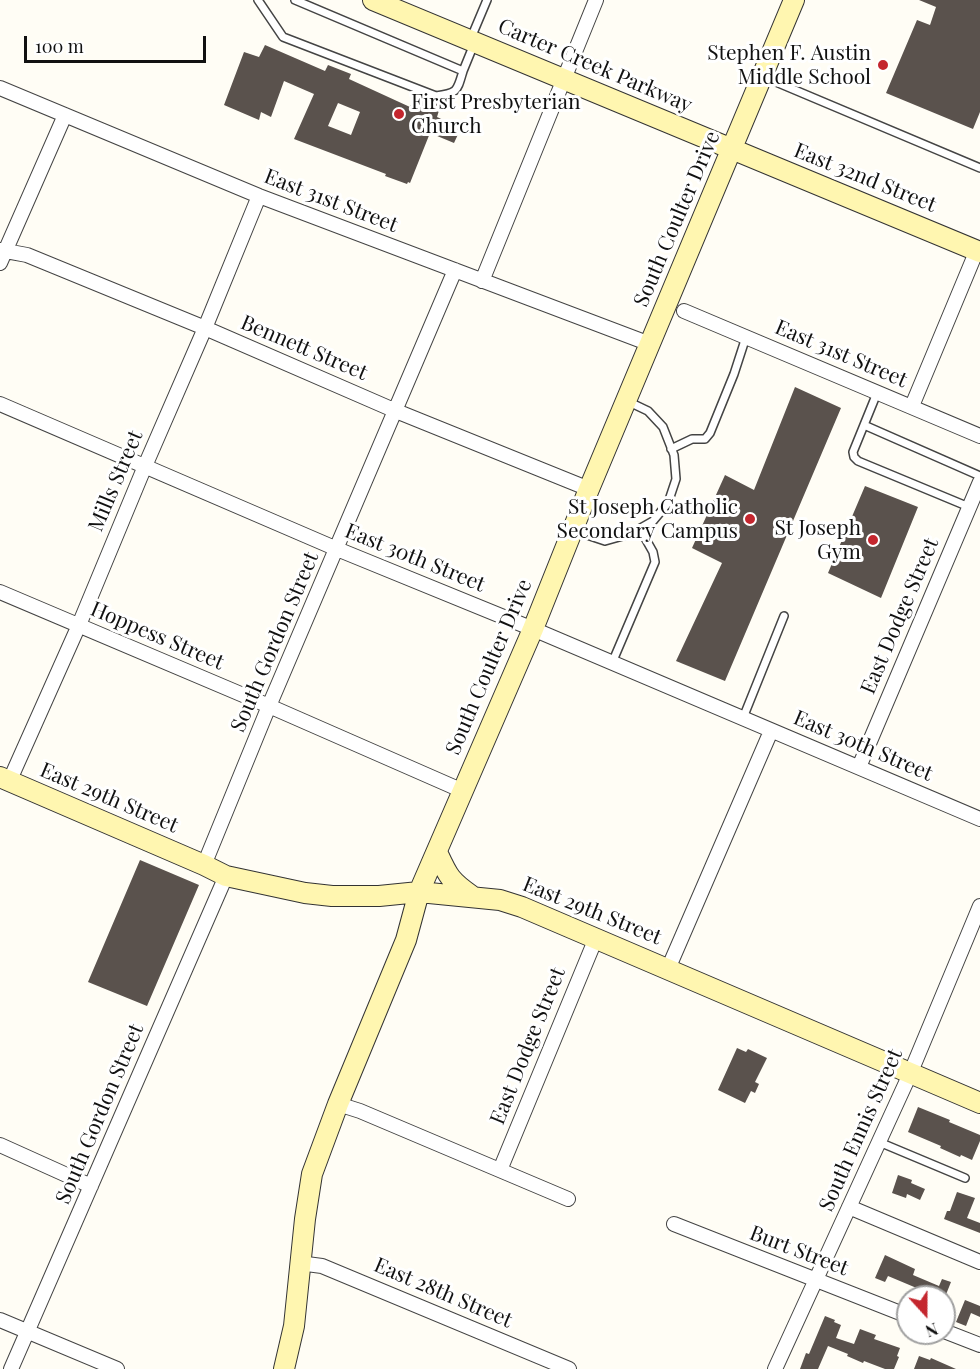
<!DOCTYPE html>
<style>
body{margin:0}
#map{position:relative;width:980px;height:1369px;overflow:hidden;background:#fffdf5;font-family:"Playfair Display",serif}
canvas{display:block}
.north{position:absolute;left:896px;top:1285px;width:60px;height:60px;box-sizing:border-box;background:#fff;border:2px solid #a0a0a0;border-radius:50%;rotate:159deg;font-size:16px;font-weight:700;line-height:24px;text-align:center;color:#111}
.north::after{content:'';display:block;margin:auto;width:21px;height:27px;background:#c4262e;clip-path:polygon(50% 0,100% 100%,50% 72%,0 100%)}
.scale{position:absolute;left:24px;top:36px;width:182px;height:27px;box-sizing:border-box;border:3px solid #111;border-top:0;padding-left:8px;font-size:18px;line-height:21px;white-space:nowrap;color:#111;-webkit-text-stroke:4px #fff;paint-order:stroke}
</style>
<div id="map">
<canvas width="980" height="1369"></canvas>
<div class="north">N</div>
<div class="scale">100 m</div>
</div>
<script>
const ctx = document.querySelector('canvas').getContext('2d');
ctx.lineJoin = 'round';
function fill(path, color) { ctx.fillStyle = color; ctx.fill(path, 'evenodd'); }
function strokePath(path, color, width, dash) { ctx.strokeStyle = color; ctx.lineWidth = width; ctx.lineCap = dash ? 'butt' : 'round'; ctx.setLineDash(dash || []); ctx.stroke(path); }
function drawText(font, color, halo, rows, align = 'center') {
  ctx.font = font + ' "Playfair Display",serif'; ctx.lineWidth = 6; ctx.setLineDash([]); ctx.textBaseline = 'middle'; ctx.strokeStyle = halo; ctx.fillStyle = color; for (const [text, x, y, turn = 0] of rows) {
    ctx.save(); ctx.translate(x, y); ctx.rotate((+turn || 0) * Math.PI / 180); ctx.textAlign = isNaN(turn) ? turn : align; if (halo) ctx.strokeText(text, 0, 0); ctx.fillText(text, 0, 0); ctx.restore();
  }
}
fill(new Path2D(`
 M919,0H980V112L973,129L886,93L917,20L930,25L936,7Z
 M265,45L325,71L328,65L351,74L349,79L410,107L416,94L441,104L437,117L461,128L454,143L430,133L410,183L408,182L407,184L385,176L386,174L294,139L314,94L284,81L271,117L261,112L259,120L224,105L244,52L259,57ZM338,103L360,112L351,135L328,126Z
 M795,387L841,408L725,681L676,661L722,563L692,548L725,475L754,490Z
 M865,486L918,507L881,598L828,573Z
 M140,860L199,885L147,1006L88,982Z
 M737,1048L746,1052L748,1049L767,1058L755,1082L759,1084L755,1093L751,1091L745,1103L718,1090Z
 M918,1107L950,1120L949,1122L980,1135V1141L972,1160L961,1155L960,1157L940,1148L941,1146L908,1132Z
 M898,1175L912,1180L911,1183L925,1189L920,1200L907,1194L906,1198L892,1193Z
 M957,1192L975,1198L967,1218L980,1223V1233L944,1219L947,1211H950Z
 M885,1255L915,1269L913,1275L939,1286L942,1279L951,1282L945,1297H938L888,1276L885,1282L875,1278Z
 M965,1300L980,1306V1317L971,1313L966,1326L956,1322Z
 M825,1316L835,1320L834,1322L841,1325L836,1338L854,1344L860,1329L876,1335L874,1339L900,1348L897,1356L899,1357L894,1369H885L864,1361L863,1363L847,1356L848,1354L828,1346L818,1369H800L806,1353L809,1354Z
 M919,1356L930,1360L931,1358L956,1369H914Z`), '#5a524d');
const lane = new Path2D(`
 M258,0L283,37L436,96C458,93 457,91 463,71
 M295,0L463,71L474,44
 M471,38L487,0
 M764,77L980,168
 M877,393L853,452L854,457L858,461L969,507
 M864,425L980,476
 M671,449L692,439H705L710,433L734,374L746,337
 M575,531L605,541L630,534L653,521L668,503L676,479L674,455L663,427L648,411L627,401
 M612,663L655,562L653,552L640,529
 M743,718L784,616
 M879,1142L965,1178`);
const street = new Path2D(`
 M0,88L259,196L650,344
 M0,250L27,255L205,328L396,411L589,489
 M0,263L65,115
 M482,281L596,0
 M684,311L980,436
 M0,404L337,549L533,629L980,819
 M912,406L977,250
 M0,592L269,706L463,791
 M859,767L980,482
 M9,782L79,625L145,466L205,328L259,196
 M204,865L269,706L455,270
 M668,969L771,731
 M338,1104L360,1111L568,1199
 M0,1145L91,1186
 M500,1170L596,938
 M849,1207L980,1262
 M674,1224L908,1316
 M299,1263L322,1266L569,1369
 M0,1320L117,1369
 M944,1331L980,1345
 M11,1369L226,876
 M775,1369L910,1074L980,906`);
const secondary = new Path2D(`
 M373,0L980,252
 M0,777L204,865L226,876L305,893L332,896H379L419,892L500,900L522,907L980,1103
 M437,852C448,876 450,881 472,896
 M284,1369L294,1326L305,1219L312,1174L338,1104L406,940L419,892L533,629L589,489L794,0`);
strokePath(lane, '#444', 10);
strokePath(street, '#444', 16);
strokePath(secondary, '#333', 22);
strokePath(lane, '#fff', 7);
strokePath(street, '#fff', 14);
strokePath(secondary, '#fff6b0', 20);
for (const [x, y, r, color] of [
 [883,65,6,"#c4262e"],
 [399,114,6,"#c4262e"],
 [750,519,6,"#c4262e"],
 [873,540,6,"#c4262e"]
]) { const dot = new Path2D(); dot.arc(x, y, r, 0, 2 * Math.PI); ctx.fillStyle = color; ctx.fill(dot); strokePath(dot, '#fff', 2); }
drawText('21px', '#111', '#fff', [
 ["Stephen F. Austin",871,53],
 ["Middle School",871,77],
 ["First Presbyterian",411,102,"left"],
 ["Church",411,126,"left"],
 ["St Joseph Catholic",738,507],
 ["Secondary Campus",738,531],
 ["St Joseph",861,528],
 ["Gym",861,552]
], 'right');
drawText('21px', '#111', '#fff', [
 ["Carter Creek Parkway",595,66,23],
 ["East 32nd Street",865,178,22],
 ["East 31st Street",331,201,21],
 ["South Coulter Drive",677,219,-67],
 ["Bennett Street",304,348,23],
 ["East 31st Street",841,354,23],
 ["Mills Street",116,481,-67],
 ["East 30th Street",415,558,22],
 ["East Dodge Street",900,616,-67],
 ["Hoppess Street",157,636,23],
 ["South Gordon Street",275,642,-67],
 ["South Coulter Drive",489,667,-67],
 ["East 30th Street",863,746,23],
 ["East 29th Street",109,798,23],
 ["East 29th Street",592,911,22],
 ["East Dodge Street",528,1046,-68],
 ["South Gordon Street",100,1114,-67],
 ["South Ennis Street",861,1130,-66],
 ["Burt Street",799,1251,21],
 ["East 28th Street",443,1293,23]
]);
</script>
